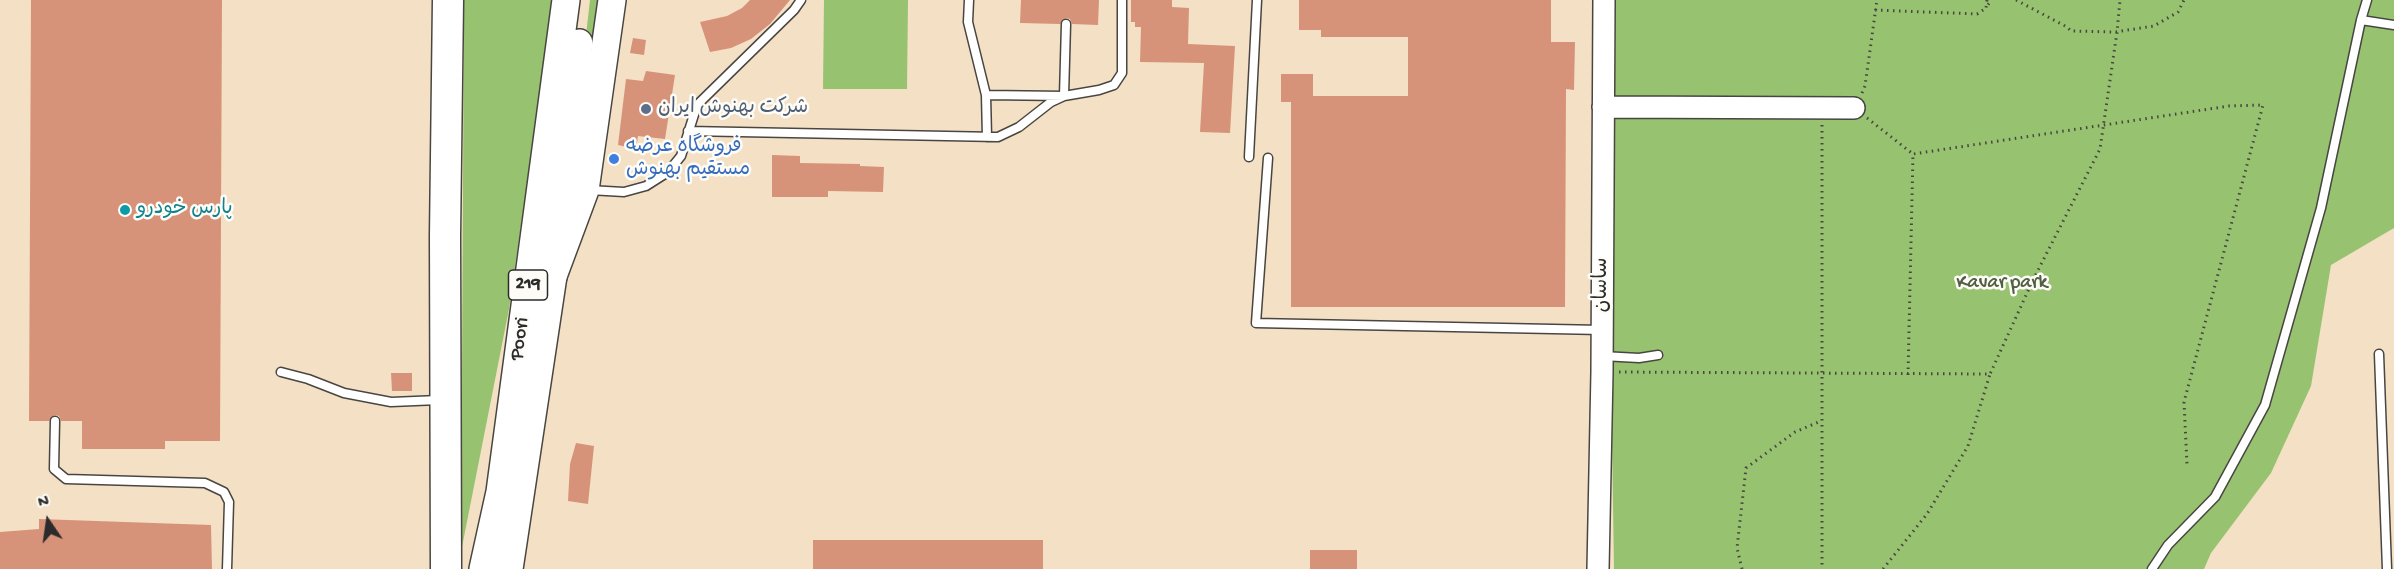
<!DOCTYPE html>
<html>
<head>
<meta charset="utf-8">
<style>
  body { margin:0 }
  #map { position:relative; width:2394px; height:569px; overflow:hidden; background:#f4e0c5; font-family:"Gochi Hand",sans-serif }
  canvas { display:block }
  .north { position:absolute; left:18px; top:491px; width:60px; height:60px; -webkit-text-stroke:4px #fdfcf7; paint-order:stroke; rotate:347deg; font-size:16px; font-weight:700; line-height:24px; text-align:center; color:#2b2b2b }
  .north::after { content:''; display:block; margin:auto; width:21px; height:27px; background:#2b2b2b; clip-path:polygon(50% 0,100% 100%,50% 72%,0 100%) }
</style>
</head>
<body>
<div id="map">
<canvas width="2394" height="569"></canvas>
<div class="north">N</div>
</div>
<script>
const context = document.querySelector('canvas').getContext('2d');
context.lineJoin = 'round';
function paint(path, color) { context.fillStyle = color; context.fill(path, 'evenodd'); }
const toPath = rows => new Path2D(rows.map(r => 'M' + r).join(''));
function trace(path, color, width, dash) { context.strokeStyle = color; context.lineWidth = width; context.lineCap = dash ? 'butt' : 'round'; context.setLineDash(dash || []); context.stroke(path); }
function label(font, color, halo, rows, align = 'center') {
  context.font = font + ' "Gochi Hand","Playpen Sans Arabic",sans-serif'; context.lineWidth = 5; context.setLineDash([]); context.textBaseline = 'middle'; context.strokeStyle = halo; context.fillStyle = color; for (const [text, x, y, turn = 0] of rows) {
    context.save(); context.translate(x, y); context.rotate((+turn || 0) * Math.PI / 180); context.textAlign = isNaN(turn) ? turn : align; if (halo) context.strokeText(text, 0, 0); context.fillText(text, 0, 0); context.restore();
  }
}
paint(toPath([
  [464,0,553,0,509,309,461,552],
  [590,0,602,0,573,150],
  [824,0,908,0,907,89,823,89],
  [1612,0,2394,0,2394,228,2331,265,2311,386,2271,473,2211,553,2204,569,1614,569,1611,375]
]), '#97c270');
paint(toPath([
  [31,0,222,0,220,441,165,441,165,449,82,449,82,421,61,421,59,416,55,415,49,421,29,421],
  [750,0,790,0,770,24,751,39,731,48,710,52,700,22,727,16,742,8],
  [1021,0,1099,0,1098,25,1072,24,1070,19,1066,18,1060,24,1020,23],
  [1131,0,1172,0,1172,7,1189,8,1188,44,1235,46,1230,133,1200,132,1204,63,1140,62,1141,27,1135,27,1135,22,1131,22],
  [1299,0,1551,0,1551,42,1575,42,1574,90,1566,89,1565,307,1291,307,1291,102,1281,102,1281,74,1313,74,1313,96,1408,96,1408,37,1321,37,1321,30,1299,30],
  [633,38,646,40,644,55,630,53],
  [646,71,675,75,665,139,638,136,636,149,618,145,626,79,643,81],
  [772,155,800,156,800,163,860,164,860,166,884,167,883,192,828,191,828,197,772,197],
  [391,373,412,373,412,391,392,391],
  [576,443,594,446,588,504,568,501,570,464],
  [39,519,211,525,212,569,0,569,0,532,39,529],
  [813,540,1043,540,1043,569,813,569],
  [1310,550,1357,550,1357,569,1310,569]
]), '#d79379');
const service = toPath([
  [969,0,968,22,986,95,987,137],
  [2367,0,2361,20,2394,25],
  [986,95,1064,96,1099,90,1114,85,1122,73,1122,0],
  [688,131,998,137,1019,127,1051,102,1064,96,1066,24],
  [1249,157,1257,0],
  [1268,158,1256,323,1602,330],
  [589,190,624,192,646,186,668,172,681,156,697,105,794,10,801,0],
  [2379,354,2387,569],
  [1602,356,1639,358,1658,355],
  [281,372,308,379,344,393,391,402,439,400],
  [55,421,54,469,66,479,205,483,224,492,229,502,227,569],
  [2152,569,2168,545,2215,497,2265,405,2321,208,2361,20]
]);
const tertiary = toPath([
  [1603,107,1854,108],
  [1598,569,1602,372,1604,0]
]);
const primary = toPath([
  [483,569,500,492,566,0],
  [509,569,553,276,579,43]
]);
const trunk = toPath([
  [553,276,585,190,612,0]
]);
const motorway = toPath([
  [446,569,445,236,448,0]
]);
trace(service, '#494642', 11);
trace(tertiary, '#494642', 24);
trace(primary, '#494642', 30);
trace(trunk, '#494642', 30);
trace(motorway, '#494642', 33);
trace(toPath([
  [1987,0,1986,8,1991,0],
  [2016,0,2067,27,2071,31,2115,32,2154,26,2178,12,2184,0],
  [1875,10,1977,14,1986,8],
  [1862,93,1865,86,1877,0],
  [1867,118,1913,154],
  [1822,125,1822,569],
  [1619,372,1990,374,2033,280,2100,149,2117,32,2120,0],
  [1908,375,1913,154,2229,106,2263,105,2184,402,2187,464],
  [1742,569,1737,548,1746,468,1795,432,1821,421],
  [1883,569,1927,514,1968,446,1990,374]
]), '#494642', 3, [1.5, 4.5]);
trace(service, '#fff', 8);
trace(tertiary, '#fff', 21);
trace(primary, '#fff', 27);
trace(trunk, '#fff', 27);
trace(motorway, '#fff', 30);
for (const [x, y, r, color] of [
  [646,109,6,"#5c6f8a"],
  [614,159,6,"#3f7fe0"],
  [125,210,6,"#0f9aa8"]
]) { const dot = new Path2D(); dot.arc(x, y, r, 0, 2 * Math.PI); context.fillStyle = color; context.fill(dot); trace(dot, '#fdfcf7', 2); }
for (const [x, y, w] of [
  [528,285,39]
]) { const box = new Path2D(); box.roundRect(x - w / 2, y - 15, w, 30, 4.5); context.fillStyle = '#fdfcf7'; context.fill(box); trace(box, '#2b2b2b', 1.5); }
label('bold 18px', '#2b2b2b', null, [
  ["219",528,285]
]);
label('20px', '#4e5e75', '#fdfcf7', [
  ["شرکت بهنوش ایران",658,109]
], 'left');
label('20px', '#366cbe', '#fdfcf7', [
  ["فروشگاه عرضه",626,148],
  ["مستقیم بهنوش",626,171]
], 'left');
label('20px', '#0d838f', '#fdfcf7', [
  ["پارس خودرو",137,210]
], 'left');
label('20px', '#516043', '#fdfcf7', [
  ["Kavar park",2002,284]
]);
label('20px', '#2b2b2b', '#fdfcf7', [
  ["ساسان",1603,285,-90],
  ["Poori",521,339,-82]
]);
</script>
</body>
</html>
